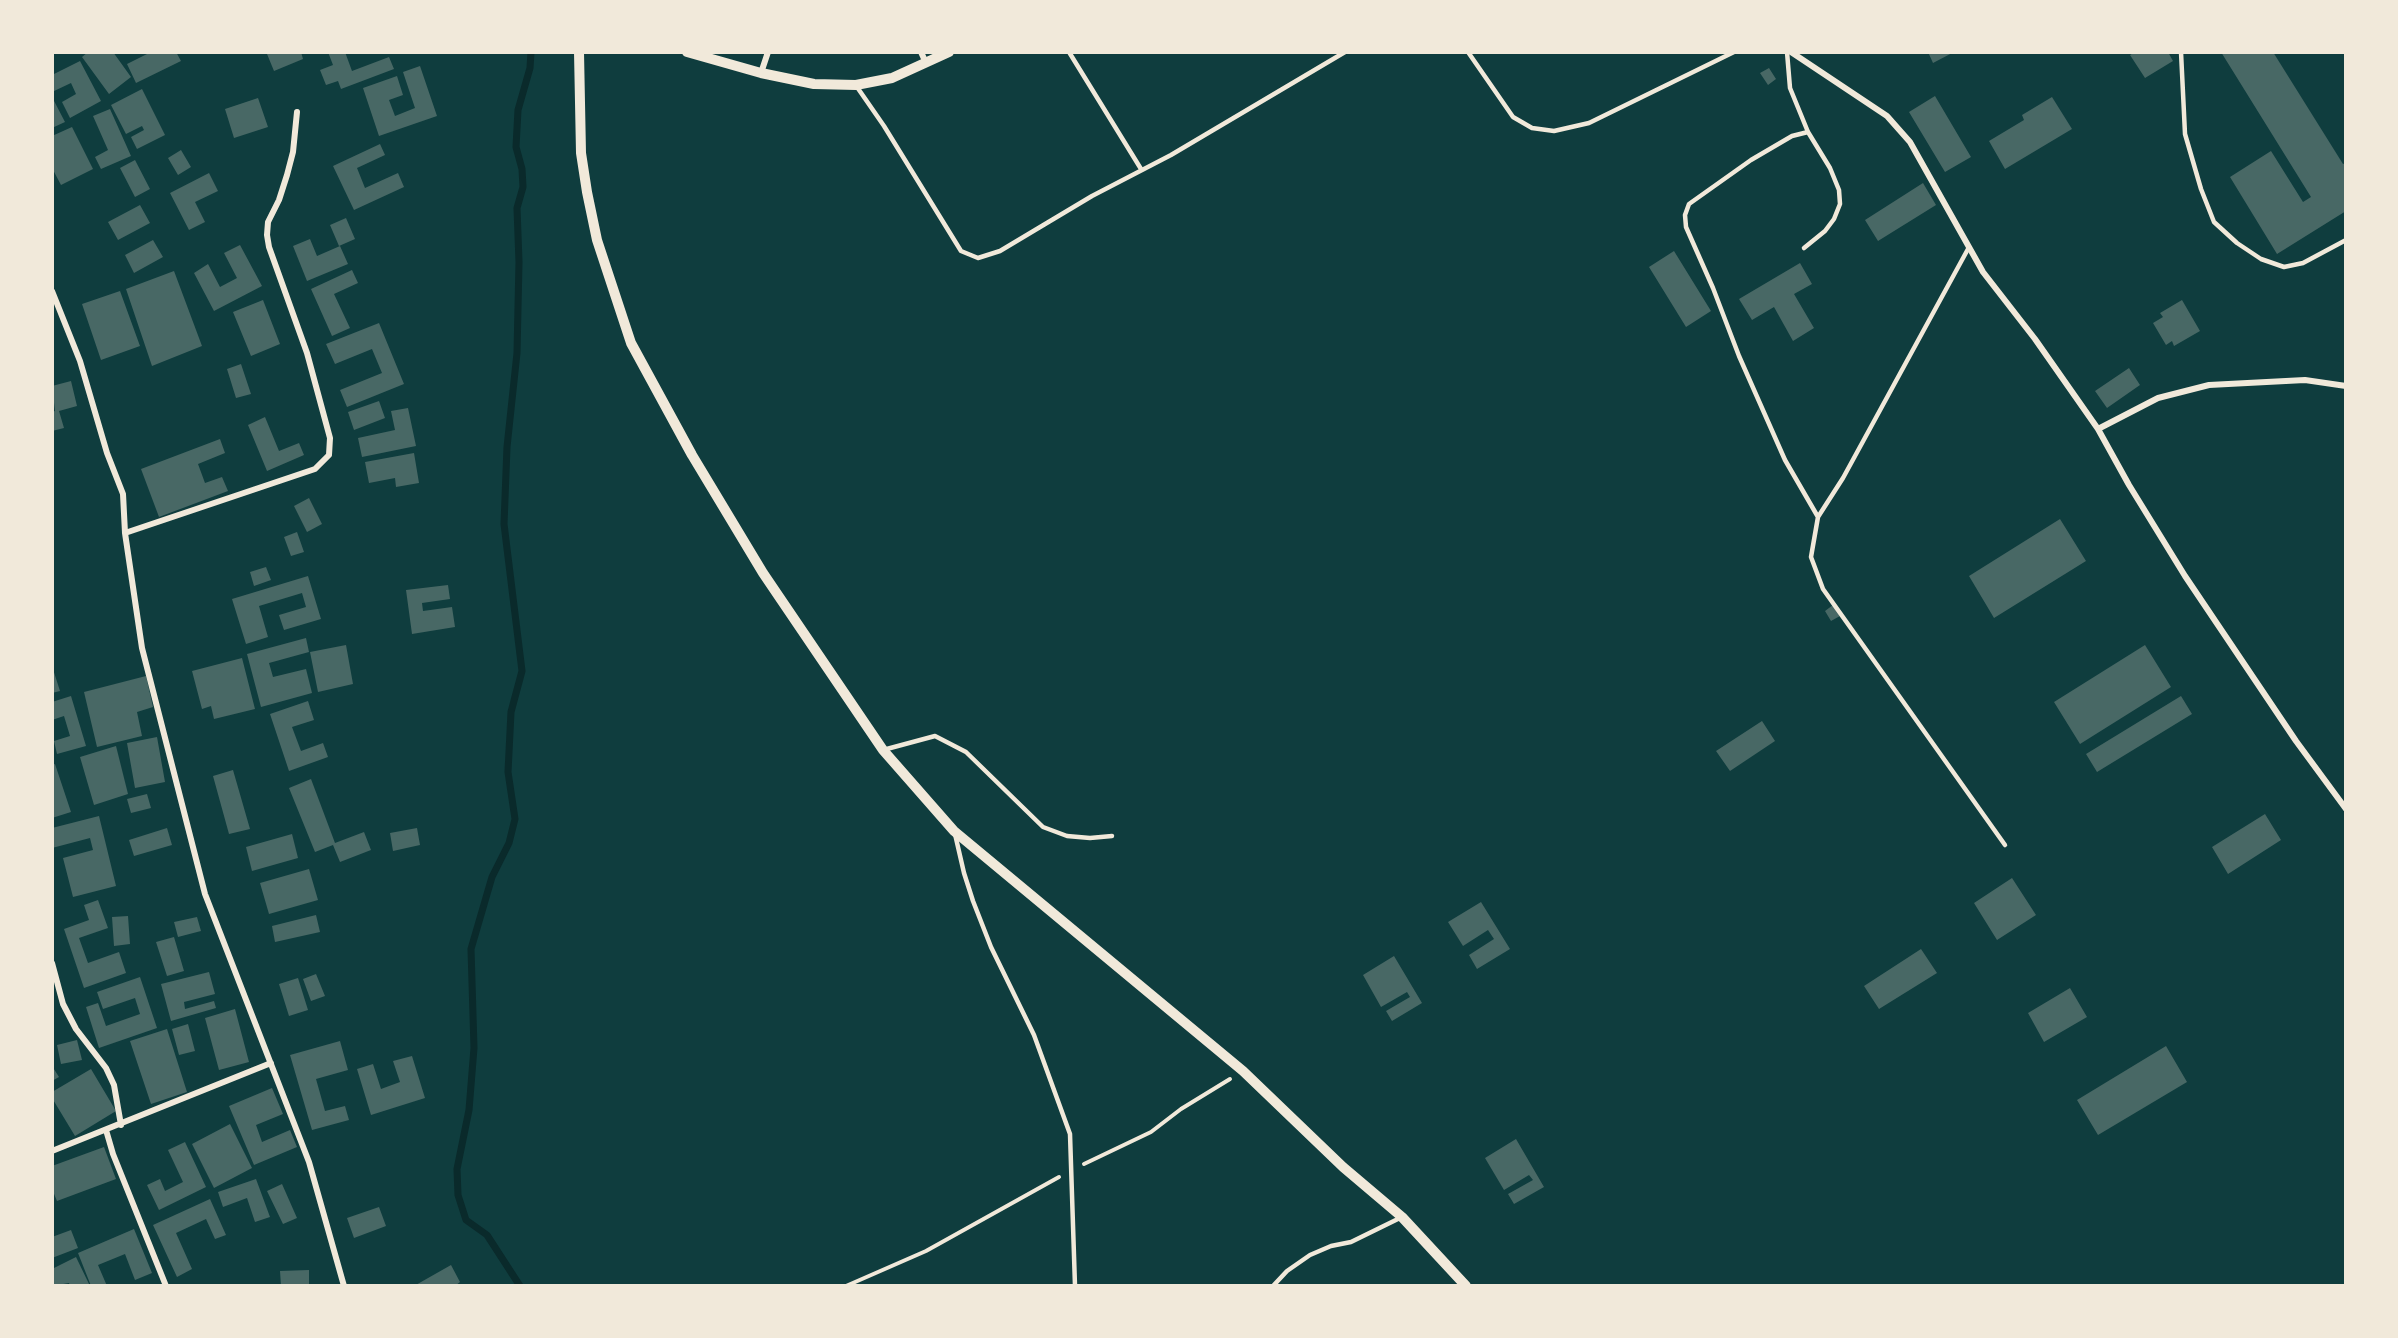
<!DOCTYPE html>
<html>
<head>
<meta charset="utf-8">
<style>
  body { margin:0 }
  #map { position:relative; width:2398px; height:1338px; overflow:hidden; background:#0f3d3e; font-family:"Alegreya Sans",sans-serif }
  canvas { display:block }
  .frame { position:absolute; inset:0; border:54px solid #f1e9da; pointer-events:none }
</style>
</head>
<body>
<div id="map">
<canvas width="2398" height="1338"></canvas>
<div class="frame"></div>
</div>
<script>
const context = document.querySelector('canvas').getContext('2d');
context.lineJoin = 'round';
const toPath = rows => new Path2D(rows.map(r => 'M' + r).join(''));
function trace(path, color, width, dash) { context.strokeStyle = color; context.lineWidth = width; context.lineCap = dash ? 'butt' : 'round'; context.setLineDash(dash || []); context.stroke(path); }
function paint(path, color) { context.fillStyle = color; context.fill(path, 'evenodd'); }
trace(toPath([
  [520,1286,487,1235,466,1220,458,1195,457,1169,469,1110,474,1048,471,949,492,877,509,843,515,819,508,772,511,712,522,671,504,524,507,447,517,353,519,262,517,208,523,187,522,169,516,147,518,110,530,68,531,52]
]), '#0a2a2b', 7);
paint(toPath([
  [88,52,113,52,131,77,109,94,82,57],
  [151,52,176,52,181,61,136,83,127,64],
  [269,52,301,52,303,59,274,71,267,54],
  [328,52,345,52,352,71,389,57,394,69,341,89,338,81,326,85,320,70,333,65],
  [1928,52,1954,52,1933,63],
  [2135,52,2168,52,2173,61,2145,78,2130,55],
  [2221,52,2273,52,2343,164,2346,163,2346,211,2277,254,2230,177,2271,151,2303,202,2311,197],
  [80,61,101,101,70,118,62,102,76,94,71,83,52,92,52,75],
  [420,66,437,116,379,136,363,88,397,76,403,95,389,100,395,116,415,108,403,72],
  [1769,68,1776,79,1768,85,1760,73],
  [142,89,165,135,137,149,131,137,144,130,142,126,126,134,111,105],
  [1935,96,1971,157,1945,172,1909,112],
  [52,97,65,122,52,128],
  [2052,97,2072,129,2005,169,1989,141,2024,120,2022,115],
  [258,98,268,127,234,138,225,109],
  [110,109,131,156,101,169,95,157,108,150,93,116],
  [72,127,93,169,61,185,52,168,52,136],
  [380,144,385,155,357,168,365,188,398,173,404,187,354,210,333,166],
  [181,150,191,167,178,175,168,158],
  [135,160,150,189,135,197,120,168],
  [209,173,218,191,195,202,205,222,189,230,170,193],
  [1923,183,1936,205,1878,241,1865,220],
  [140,205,150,223,118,240,108,222],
  [346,218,355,239,339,246,330,225],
  [310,239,317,256,340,246,348,264,307,281,293,246],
  [153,240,163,257,134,273,125,255],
  [240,245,262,286,214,311,194,273,208,264,220,287,237,278,224,253],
  [1674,251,1711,311,1686,327,1649,267],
  [1800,263,1812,284,1794,294,1814,328,1793,341,1774,307,1752,320,1739,299],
  [352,270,358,283,334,294,350,328,332,336,311,289],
  [174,271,202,346,152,366,126,289],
  [120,291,140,346,101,360,82,304],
  [263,300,280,344,251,356,233,312],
  [2182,300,2200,331,2174,346,2172,341,2166,345,2153,323,2163,317,2160,313],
  [379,323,404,384,347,407,340,390,382,373,372,349,335,364,326,344],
  [241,364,251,394,236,398,227,369],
  [2129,368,2140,385,2107,408,2095,391],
  [71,381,77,406,59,411,64,428,52,431,52,412,55,411,52,386],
  [379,401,385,418,354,430,348,412],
  [408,408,416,446,362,457,358,438,395,430,391,411],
  [265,417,279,451,299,443,304,455,267,471,248,425],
  [220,439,225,453,198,464,205,483,222,477,228,491,159,517,141,469],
  [414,453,419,483,396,487,395,478,369,483,365,462],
  [309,498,322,524,307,532,294,506],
  [2060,519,2086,561,1994,618,1969,576],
  [297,532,304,552,291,556,284,537],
  [266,567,271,580,254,586,250,572],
  [308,576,321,619,284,630,279,615,306,607,302,593,259,606,268,637,246,644,232,599],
  [448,585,450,599,422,603,423,611,452,607,455,627,412,634,406,590],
  [1833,605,1840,616,1831,621,1825,611],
  [306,638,309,652,269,663,273,677,306,669,312,693,261,707,247,654],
  [346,645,353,684,318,692,310,652],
  [2145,645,2171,687,2080,744,2054,702],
  [242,658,255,709,214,719,211,706,202,709,192,671],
  [52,666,60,691,52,693],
  [146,676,153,707,137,712,142,736,97,747,84,692],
  [71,696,86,746,57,754,54,741,70,736,64,716,52,720,52,702],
  [2181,696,2192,714,2097,772,2086,754],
  [308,701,314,720,292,727,301,751,323,743,328,757,289,771,270,714],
  [1762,721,1775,741,1730,771,1716,751],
  [157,737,165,782,135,788,127,743],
  [116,746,128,794,94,805,80,757],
  [55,764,71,812,52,818,52,765],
  [233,770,250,829,229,834,213,776],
  [311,779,335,843,364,832,371,850,340,862,333,845,315,852,289,788],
  [147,794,151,808,131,813,127,799],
  [2265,814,2281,840,2228,874,2212,847],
  [99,816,116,886,73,897,63,858,93,850,90,838,52,848,52,828],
  [167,828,172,845,134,856,129,840],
  [417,828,420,845,393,851,390,833],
  [292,834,298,858,252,871,246,847],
  [309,869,318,900,269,914,260,883],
  [2012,878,2036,915,1997,940,1974,903],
  [98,900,108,928,79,938,88,963,119,952,126,973,84,988,64,929,89,920,84,905],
  [1481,902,1510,949,1477,969,1469,955,1494,939,1488,930,1463,946,1448,922],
  [316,915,320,932,275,942,272,926],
  [128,916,130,944,114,946,112,917],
  [197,917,201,931,178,937,174,922],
  [174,937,184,971,167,976,156,942],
  [1921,949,1937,973,1879,1009,1864,986],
  [1394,956,1422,1003,1392,1021,1386,1011,1410,997,1407,992,1381,1007,1363,975],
  [209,972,215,994,184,1002,185,1009,214,1001,216,1008,171,1021,161,984],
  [316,974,325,996,311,1001,303,979],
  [140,977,157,1028,99,1048,86,1007,98,1003,106,1026,140,1014,135,998,103,1009,97,992],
  [298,978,308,1010,289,1016,279,984],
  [2070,988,2087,1017,2044,1042,2028,1013],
  [235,1009,249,1062,219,1070,205,1018],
  [188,1024,195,1051,179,1055,172,1029],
  [167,1029,187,1092,151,1104,130,1041],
  [77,1040,82,1060,61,1064,57,1045],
  [340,1041,348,1070,316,1079,325,1111,345,1106,349,1120,312,1130,290,1055],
  [2166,1046,2187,1082,2098,1135,2077,1100],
  [412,1056,425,1098,371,1115,357,1069,373,1064,381,1089,400,1082,393,1061],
  [52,1066,59,1077,52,1081],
  [91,1069,116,1111,75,1136,52,1098,52,1092],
  [272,1088,283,1114,256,1125,262,1142,290,1130,297,1147,254,1165,229,1106],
  [230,1124,252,1168,214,1188,192,1144],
  [1516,1139,1544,1187,1514,1204,1508,1194,1533,1180,1529,1175,1504,1190,1485,1158],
  [185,1142,206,1187,159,1210,147,1185,160,1179,165,1191,183,1182,168,1150],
  [104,1147,116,1179,57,1201,52,1189,52,1166],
  [256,1179,270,1217,255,1222,247,1198,223,1207,218,1192],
  [282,1184,297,1218,283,1224,267,1191],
  [210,1199,226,1235,215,1239,206,1219,176,1233,192,1269,177,1277,153,1225],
  [379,1207,386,1226,354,1238,347,1218],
  [134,1229,152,1273,135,1280,125,1254,98,1265,107,1286,91,1286,78,1253],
  [71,1230,78,1248,52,1258,52,1237],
  [76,1257,90,1286,70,1286,69,1283,52,1286,52,1269],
  [451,1265,460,1282,455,1286,414,1286],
  [309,1270,309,1286,281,1286,280,1271]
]), '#486865');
trace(toPath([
  [1084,1164,1151,1132,1181,1109,1230,1079],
  [846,1286,926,1251,1059,1177]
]), '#f1e9da', 4);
trace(toPath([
  [1069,52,1141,169],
  [1468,52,1513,117,1532,128,1554,131,1589,123,1734,52],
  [1787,52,1790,88,1808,132,1830,168,1839,190,1840,204,1834,219,1825,231,1804,248],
  [2181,52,2185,134,2201,189,2214,222,2237,243,2261,259,2284,267,2303,263,2346,240],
  [857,87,884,126,961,251,978,258,1000,251,1092,196,1171,155,1345,52],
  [1808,132,1792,136,1751,160,1689,204,1685,215,1686,227,1713,288,1739,356,1785,460,1818,517],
  [1968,249,1843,478,1818,517,1811,557,1823,589,2005,845],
  [883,750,935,736,966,752,1043,827,1067,836,1090,838,1112,836],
  [955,834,964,873,973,901,991,947,1034,1035,1070,1134,1075,1286],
  [1273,1286,1287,1271,1310,1255,1331,1246,1351,1242,1402,1217]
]), '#f1e9da', 4.5);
trace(toPath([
  [921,52,926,63],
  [1791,52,1887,116,1910,142,1983,272,2035,339,2098,429,2129,485,2185,576,2296,741,2346,809],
  [761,73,768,52],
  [52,291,80,361,107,453,123,494,125,533,142,648,205,894,309,1162,344,1286],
  [2098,429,2158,398,2209,385,2305,380,2346,386],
  [125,533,315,469,329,455,330,438,307,353,269,247,267,235,268,222,279,200,287,175,293,152,297,112],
  [52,963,63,1004,76,1029,106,1068,114,1085,121,1125],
  [106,1130,113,1154,166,1286],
  [52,1151,271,1063]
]), '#f1e9da', 6);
trace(toPath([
  [579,52,581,153,587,192,597,240,631,343,692,455,763,573,883,750,954,831,1243,1071,1343,1167,1402,1217,1466,1286],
  [687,52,761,73,814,84,856,85,892,78,949,52]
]), '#f1e9da', 10);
</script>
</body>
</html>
